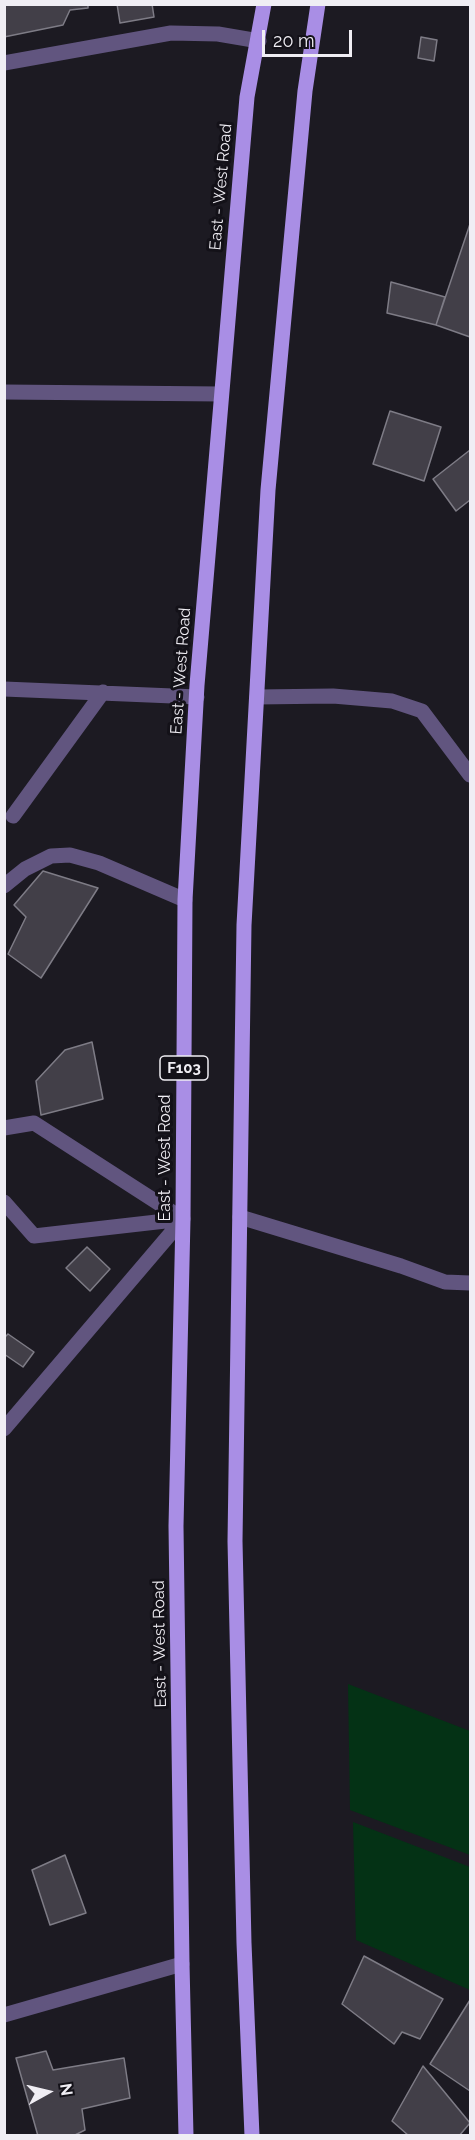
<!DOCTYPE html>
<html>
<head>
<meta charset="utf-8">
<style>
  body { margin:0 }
  #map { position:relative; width:475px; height:2140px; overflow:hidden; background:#1c1a22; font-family:Raleway,sans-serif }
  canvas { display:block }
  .frame { position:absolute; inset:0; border:6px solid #f0eef4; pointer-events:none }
  .north { position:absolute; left:18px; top:2062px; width:60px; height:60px; -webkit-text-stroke:4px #131118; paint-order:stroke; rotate:82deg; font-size:16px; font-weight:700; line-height:24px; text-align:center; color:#f0eef4 }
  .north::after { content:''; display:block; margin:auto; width:21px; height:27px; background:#f0eef4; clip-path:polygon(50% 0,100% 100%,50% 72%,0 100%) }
  .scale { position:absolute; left:262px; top:30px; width:90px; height:27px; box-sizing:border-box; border:3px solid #f0eef4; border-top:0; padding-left:8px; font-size:18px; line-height:21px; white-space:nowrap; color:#f0eef4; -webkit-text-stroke:4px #131118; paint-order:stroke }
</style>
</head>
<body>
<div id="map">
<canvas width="475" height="2140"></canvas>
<div class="frame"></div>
<div class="north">N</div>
<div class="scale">20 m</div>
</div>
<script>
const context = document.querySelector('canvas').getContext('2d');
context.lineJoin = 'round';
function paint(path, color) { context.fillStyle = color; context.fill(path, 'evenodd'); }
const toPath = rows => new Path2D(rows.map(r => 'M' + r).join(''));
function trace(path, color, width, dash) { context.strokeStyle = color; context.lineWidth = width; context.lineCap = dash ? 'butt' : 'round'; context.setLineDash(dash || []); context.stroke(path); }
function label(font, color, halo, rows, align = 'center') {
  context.font = font + ' Raleway,sans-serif'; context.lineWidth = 6; context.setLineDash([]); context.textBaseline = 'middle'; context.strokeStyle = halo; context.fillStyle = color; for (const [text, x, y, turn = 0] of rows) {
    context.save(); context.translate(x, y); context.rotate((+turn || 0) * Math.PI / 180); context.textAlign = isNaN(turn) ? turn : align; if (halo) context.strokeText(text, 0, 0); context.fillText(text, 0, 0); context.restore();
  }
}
paint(toPath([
  [348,1684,470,1731,470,1855,350,1810],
  [353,1822,470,1867,470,1990,356,1940]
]), '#043215');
const building = toPath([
  [4,4,88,4,88,8,70,10,63,25,4,37,4,4],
  [117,4,152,4,154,17,120,23,117,4],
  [421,37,437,40,434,61,418,58,421,37],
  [470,224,470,337,436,325,470,224],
  [391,282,445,297,436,325,387,313,391,282],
  [390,411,441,427,424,481,373,464,390,411],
  [470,450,470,500,456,511,433,479,470,450],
  [43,871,98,888,41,978,8,954,26,917,14,905,43,871],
  [92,1042,103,1099,41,1115,36,1081,65,1050,92,1042],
  [87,1247,110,1269,90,1291,66,1268,87,1247],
  [8,1334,34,1352,23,1367,4,1354,4,1338,8,1334],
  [65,1855,86,1913,50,1925,32,1870,65,1855],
  [364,1956,443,1999,420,2039,402,2032,394,2044,342,2004,364,1956],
  [470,2000,470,2091,430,2064,470,2000],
  [46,2051,53,2070,124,2058,130,2098,82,2109,85,2130,73,2136,38,2136,16,2058,46,2051],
  [423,2066,470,2123,459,2136,409,2136,392,2121,423,2066]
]);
paint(building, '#423f48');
trace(building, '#7e7c86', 1.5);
trace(toPath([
  [4,63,171,33,218,34,259,41],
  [4,392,221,394],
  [4,689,197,697],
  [257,697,333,696,392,701,422,711,470,775],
  [13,816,103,692],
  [4,886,25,869,51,856,70,855,99,863,185,900],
  [4,1128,34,1123,183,1219],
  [4,1202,34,1236,183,1219],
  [240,1217,401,1266,445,1282,470,1283],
  [4,1429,183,1219],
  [4,2015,182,1964]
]), '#61557f', 15);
trace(toPath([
  [186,2136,182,1964,176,1526,183,1219,185,900,197,685,247,97,264,4],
  [252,2136,244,1943,235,1541,244,925,268,490,305,91,318,4]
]), '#a98ee5', 15);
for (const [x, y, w] of [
  [184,1068,48]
]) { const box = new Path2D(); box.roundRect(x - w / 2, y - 12, w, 24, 4.5); context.fillStyle = '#131118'; context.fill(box); trace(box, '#f0eef4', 1.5); }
label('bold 15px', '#f0eef4', null, [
  ["F103",184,1068]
]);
label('16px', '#f0eef4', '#131118', [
  ["East - West Road",221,187,-85],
  ["East - West Road",181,671,-86],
  ["East - West Road",165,1158,-90],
  ["East - West Road",160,1644,-91]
]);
</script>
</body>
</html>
